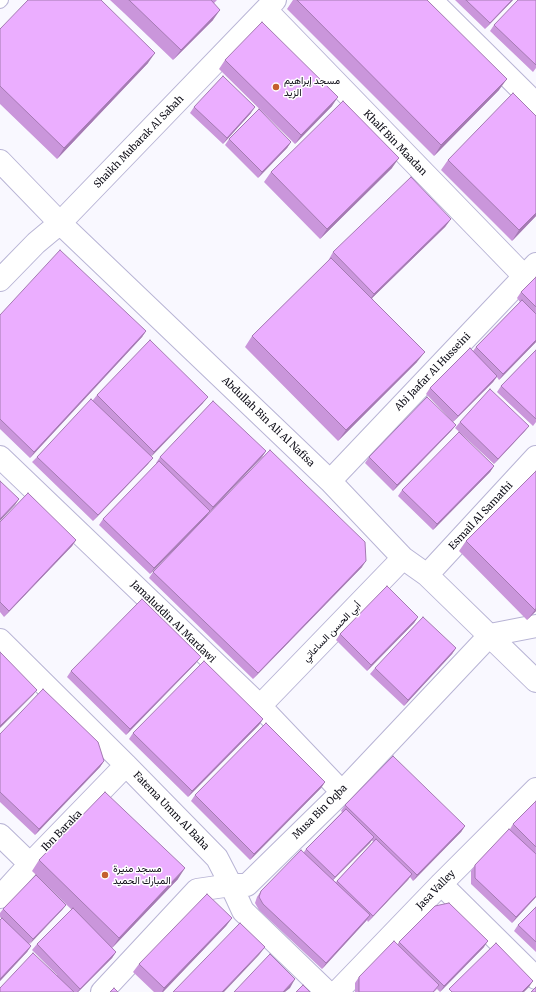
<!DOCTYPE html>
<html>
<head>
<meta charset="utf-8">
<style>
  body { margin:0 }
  canvas { display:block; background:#f9f8ff }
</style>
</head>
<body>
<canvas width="536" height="992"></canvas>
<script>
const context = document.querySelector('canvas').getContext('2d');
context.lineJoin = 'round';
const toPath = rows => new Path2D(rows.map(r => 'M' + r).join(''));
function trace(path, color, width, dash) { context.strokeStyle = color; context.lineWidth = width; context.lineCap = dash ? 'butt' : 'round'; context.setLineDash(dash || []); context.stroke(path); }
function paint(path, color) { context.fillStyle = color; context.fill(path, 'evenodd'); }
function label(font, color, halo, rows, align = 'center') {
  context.font = font + ' Merriweather,Vazirmatn,serif'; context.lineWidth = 3; context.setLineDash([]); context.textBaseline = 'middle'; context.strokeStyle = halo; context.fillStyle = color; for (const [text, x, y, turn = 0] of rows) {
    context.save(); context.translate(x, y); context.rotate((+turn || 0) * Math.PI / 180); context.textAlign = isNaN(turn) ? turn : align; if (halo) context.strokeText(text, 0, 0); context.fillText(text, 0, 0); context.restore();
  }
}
const lane = toPath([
  [0,2,2,0]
]);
const street = toPath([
  [431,0,536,104],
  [266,10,524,276],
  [0,161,60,223,330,481,403,558,427,575,536,681],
  [0,280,36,243,60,223,275,0],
  [0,457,260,706,342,792],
  [330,481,536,264],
  [427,575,536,457],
  [0,640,126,765,217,858,231,885,243,911,327,992],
  [260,706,403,558],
  [0,835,30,864],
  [441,884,536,978],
  [0,897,30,864,126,765],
  [102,992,197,890,231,885,247,885,342,792,490,635,536,626],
  [337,992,441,884,536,789]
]);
trace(lane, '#b8b4d5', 14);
trace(street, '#b8b4d5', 24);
trace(lane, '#fff', 12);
trace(street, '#fff', 22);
paint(toPath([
  [110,0,217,0,214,3,213,20,173,60,124,13],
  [293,0,427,0,499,90,434,156,287,9],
  [455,0,513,0,485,29],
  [536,0,536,68,533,72,490,31,494,25],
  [0,29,148,63,57,159,0,104],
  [225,60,332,106,295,144,219,69],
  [194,107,251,113,223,144,190,113],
  [229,139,291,142,287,148,258,178,225,145],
  [448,160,536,216,512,241,441,170],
  [392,168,320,239,264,182,271,172],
  [451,219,445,227,372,298,417,362,338,441,245,347,252,336,328,261,333,252],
  [536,277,536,342,499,380,497,377,493,382,453,422,426,394,430,388,473,351,476,347,520,302,517,298,521,292],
  [0,315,146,331,142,337,30,458,0,429],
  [536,350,536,422,533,426,497,392,501,386],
  [97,395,203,403,151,456,148,464,93,521,32,462,37,457,93,400],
  [460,422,529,426,524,432,494,464,455,428],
  [456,425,451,431,393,491,365,463,369,457],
  [266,451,262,457,209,513,206,517,362,567,253,679,149,578,153,572,198,525,150,574,99,525,103,519,157,464,156,463,160,457],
  [494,466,490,472,433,530,398,496,402,490],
  [0,522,76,540,72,546,4,617,0,612],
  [466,541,536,611,527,620,459,551],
  [418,617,414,623,367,671,336,640,340,634],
  [456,648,452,654,404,706,370,674,375,668],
  [196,663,126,735,67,677,71,671],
  [263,719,259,725,188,797,129,739,133,733],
  [0,734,104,761,100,767,35,835,0,802],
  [325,782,321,788,250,860,191,801,195,795],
  [536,801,536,897,512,923,471,884,471,871,475,865,510,829,513,824],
  [345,805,465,826,461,832,413,881,410,877,368,922,367,920,322,969,259,910,255,903,257,897,261,891,304,852,306,849,342,812,341,811],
  [372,840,373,842,336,882,333,880],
  [39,860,178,879,112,948,116,952,112,958,78,992,0,992,57,975,32,950,37,944,72,910,32,871],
  [66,905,62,910,29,944,31,946,27,952,0,981,0,920,2,919,0,917,0,913,3,909],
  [536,907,536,952,514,931,518,925],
  [232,918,226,926,163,992,154,992,133,972,139,964],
  [399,942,484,947,440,992,437,989,434,992,355,992,355,983,359,977,397,945]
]), '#ca96db');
paint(toPath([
  [512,0,513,0,485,29,490,23],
  [220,10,213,20,173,60,181,50],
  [155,53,148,63,57,159,64,148],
  [507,79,499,90,434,156,441,145],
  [338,97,332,106,295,144,301,135],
  [255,107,251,113,223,144,227,138],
  [291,142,287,148,258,178,262,172],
  [399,158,392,168,320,239,327,229],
  [536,213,536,216,512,241,519,230],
  [451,219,445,227,368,302,374,294],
  [146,331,142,337,30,458,34,452],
  [536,340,536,342,499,380,503,374],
  [425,352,417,362,338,441,346,430],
  [497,376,493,382,453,422,458,416],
  [208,397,203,403,150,458,154,452],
  [456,425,451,431,393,491,397,485],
  [529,426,524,432,494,464,498,459],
  [266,451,262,457,209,513,213,507],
  [153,458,148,464,93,521,98,515],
  [494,466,490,472,433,530,437,524],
  [19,499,15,505,0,521,0,519],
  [210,511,206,517,150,574,154,568],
  [76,540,72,546,4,617,9,611],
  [366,561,362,567,253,679,258,673],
  [536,608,536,611,527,620,535,610],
  [418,617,414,623,367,671,371,665],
  [456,648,452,654,404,706,408,700],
  [201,657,196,663,126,735,130,729],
  [37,690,33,695,0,728,0,726],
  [263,719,259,725,188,797,192,791],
  [104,761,100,767,35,835,39,829],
  [325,782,321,788,250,860,254,854],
  [465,826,461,832,413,881,417,875],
  [374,837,370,843,330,883,335,877],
  [185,868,178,879,112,948,119,938],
  [412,874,408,880,368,922,373,916],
  [536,896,536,897,512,923,516,917],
  [66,905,62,910,29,945,33,939],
  [370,915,366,921,322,969,326,963],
  [232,918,226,926,163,992,162,992,164,988],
  [488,941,484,947,440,992,444,986],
  [31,946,27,952,0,981,0,979],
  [265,947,259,955,224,992,222,992],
  [116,952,112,958,78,992,77,992,80,989],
  [295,979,290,988,285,992,283,992],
  [533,981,529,987,524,992,522,992]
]), '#a47ab2');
const building = toPath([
  [28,0,101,0,155,53,64,148,0,86,0,29,28,0],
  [129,0,211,0,220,10,181,50,129,0],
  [297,0,427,0,507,79,441,145,297,0],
  [466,0,512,0,490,23,466,0],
  [518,0,536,0,536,65,494,25,518,0],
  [262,22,338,97,301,135,225,60,262,22],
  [223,76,255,107,227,138,194,107,223,76],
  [513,93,536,116,536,213,519,230,448,160,513,93],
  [343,101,399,158,327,229,271,172,343,101],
  [259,109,291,142,262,172,229,139,259,109],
  [411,177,451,219,374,294,333,252,411,177],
  [60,250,146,331,34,452,0,419,0,315,60,250],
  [331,258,425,352,346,430,252,336,331,258],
  [536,277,536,307,521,292,536,277],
  [522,300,536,314,536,340,503,374,476,347,522,300],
  [150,340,208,397,154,452,97,395,150,340],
  [470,348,497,376,458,416,430,388,470,348],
  [536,350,536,419,501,386,536,350],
  [490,389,529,426,498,459,460,422,490,389],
  [427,397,456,425,397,485,369,457,427,397],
  [91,399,153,458,98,515,37,457,91,399],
  [213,401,266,451,213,507,160,457,213,401],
  [459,432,494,466,437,524,402,490,459,432],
  [270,450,365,542,366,561,258,673,153,572,270,450],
  [159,461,210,511,154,568,103,519,159,461],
  [536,471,536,608,535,610,466,541,536,471],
  [0,481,19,499,0,519,0,481],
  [28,493,76,540,9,611,0,602,0,522,28,493],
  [387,586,418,617,371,665,340,634,387,586],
  [142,599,201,657,130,729,71,671,142,599],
  [423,617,456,648,408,700,375,668,423,617],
  [0,652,37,690,0,726,0,652],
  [204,661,263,719,192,791,133,733,204,661],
  [43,689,98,742,104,761,39,829,0,792,0,734,43,689],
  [266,723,325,782,254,854,195,795,266,723],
  [393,756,465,826,417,875,345,805,393,756],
  [105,792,185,868,119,938,39,860,105,792],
  [536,801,536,847,513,824,536,801],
  [346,809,374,837,335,877,306,849,346,809],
  [509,829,536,854,536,896,516,917,475,878,475,865,509,829],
  [376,839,412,874,373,916,337,881,376,839],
  [301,850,370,915,326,963,263,904,259,897,261,891,301,850],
  [36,875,66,905,33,939,3,909,36,875],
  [207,894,232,918,164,988,139,964,207,894],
  [449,903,488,941,444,986,399,942,435,906,449,903],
  [536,907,536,942,518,925,536,907],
  [73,908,116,952,80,989,37,944,73,908],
  [2,918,31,946,0,979,0,920,2,918],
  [240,923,265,947,222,992,173,992,240,923],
  [394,941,439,985,433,992,359,992,359,977,394,941],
  [496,943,533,981,522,992,452,992,449,989,496,943],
  [33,953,74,992,0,992,0,988,33,953],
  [270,954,295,979,283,992,234,992,270,954],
  [303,985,310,992,296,992,303,985],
  [536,987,536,992,531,992,536,987],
  [114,988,118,992,110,992,114,988]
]);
paint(building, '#ebaeff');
trace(building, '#a47ab2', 1);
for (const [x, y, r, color] of [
  [276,87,4,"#c45f2e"],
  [105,875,4,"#c45f2e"]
]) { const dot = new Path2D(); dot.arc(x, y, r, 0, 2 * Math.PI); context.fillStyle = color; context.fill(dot); trace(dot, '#fff', 1.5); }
label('10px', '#0b0a14', '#fff', [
  ["مسجد إبراهيم",284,81],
  ["الزيد",284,93],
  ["مسجد منيرة",113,869],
  ["المبارك الحميد",113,881]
], 'left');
label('10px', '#0b0a14', '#fff', [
  ["Shaikh Mubarak Al Sabah",139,142,-46],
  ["Khalf Bin Maadan",395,143,46],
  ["Abi Jaafar Al Husseini",433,372,-46],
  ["Abdullah Bin Ali Al Nafisa",268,422,44],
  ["Esmail Al Samathi",481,516,-47],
  ["Jamaluddin Al Mardawi",173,622,44],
  ["أبي الحسن الساعاتي",332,632,-46],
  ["Fatema Umm Al Baha",171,811,46],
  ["Musa Bin Oqba",320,812,-45],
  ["Ibn Baraka",62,831,-46],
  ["Jasa Valley",436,890,-46]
]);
</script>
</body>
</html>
